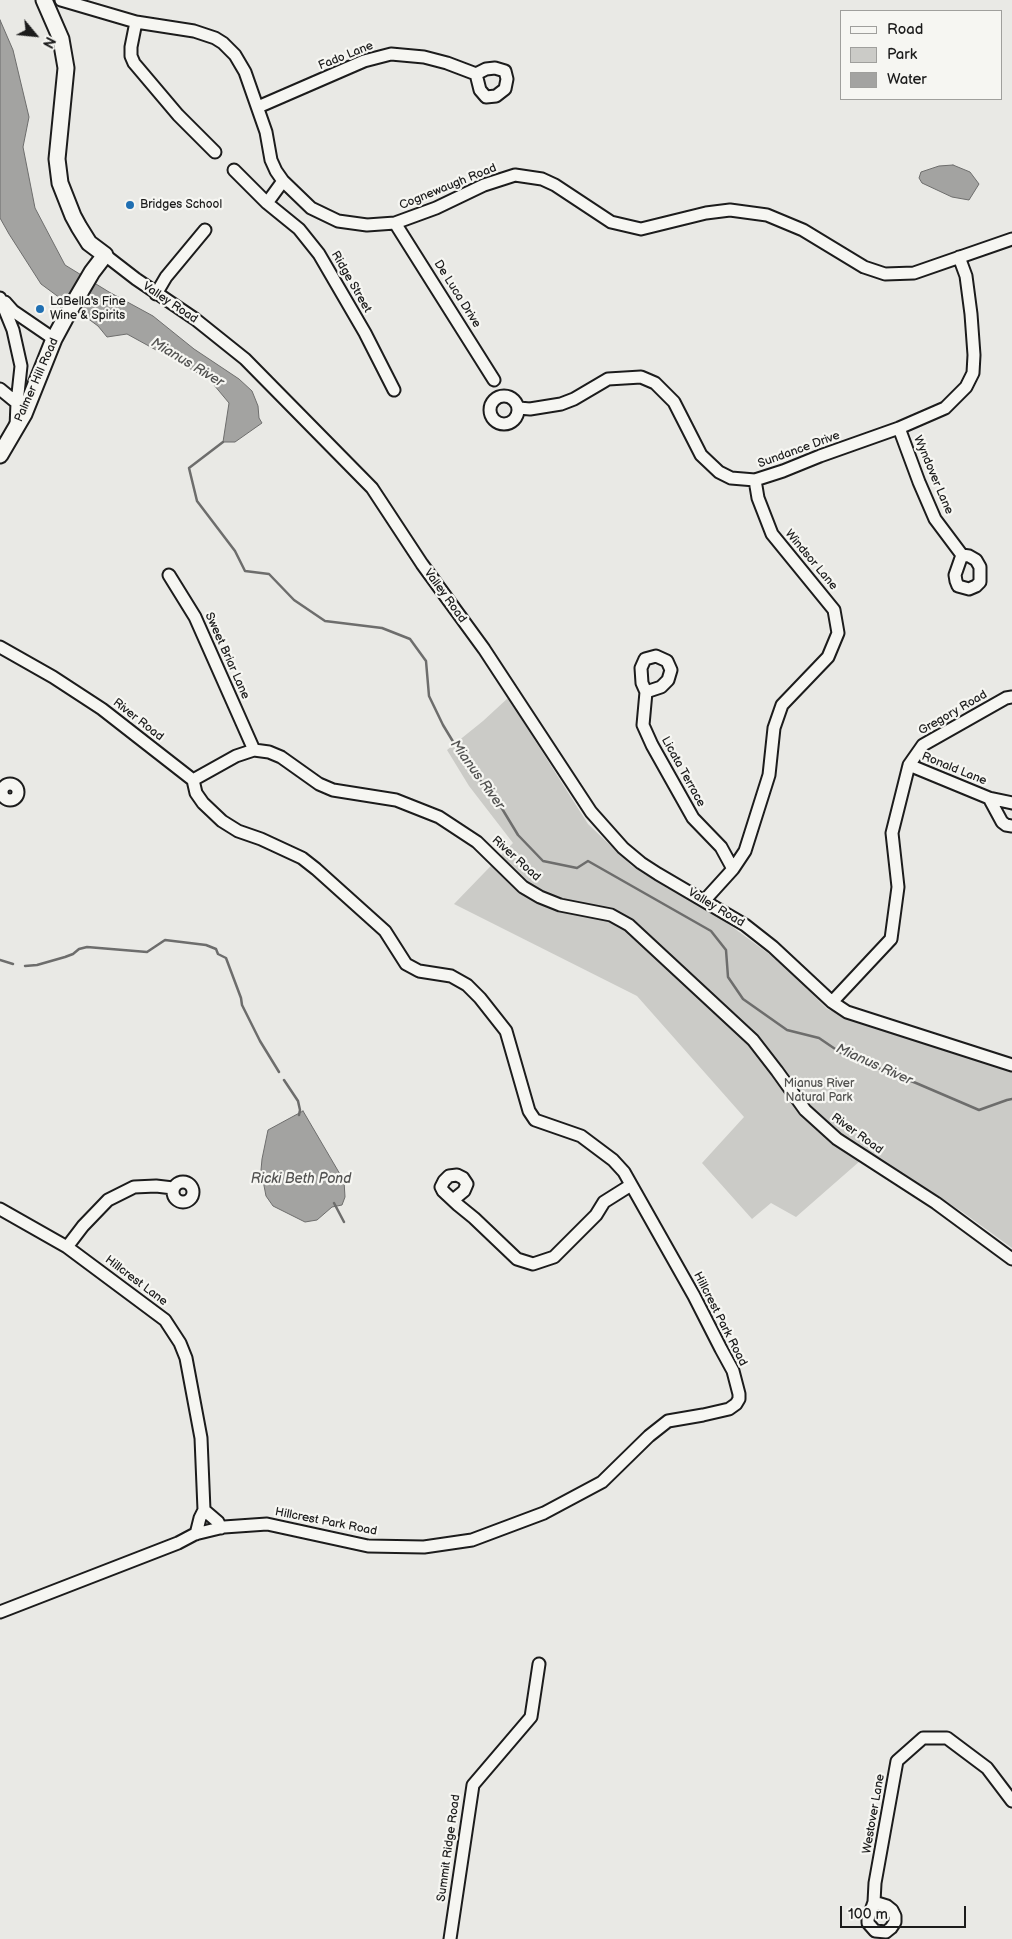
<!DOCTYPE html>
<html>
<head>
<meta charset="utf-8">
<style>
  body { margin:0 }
  #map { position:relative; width:1012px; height:1939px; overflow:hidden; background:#e9e9e5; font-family:"Balsamiq Sans",sans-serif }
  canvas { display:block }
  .legend { position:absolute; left:840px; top:10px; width:162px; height:90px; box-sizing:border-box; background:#f6f6f2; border:1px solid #9f9f9c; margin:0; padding:6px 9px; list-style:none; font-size:15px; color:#1c1c1c }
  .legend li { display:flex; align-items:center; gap:10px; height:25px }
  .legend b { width:25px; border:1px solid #9f9f9c }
  .north { position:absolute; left:10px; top:10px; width:50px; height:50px; -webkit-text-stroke:4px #f6f6f2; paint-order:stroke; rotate:118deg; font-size:14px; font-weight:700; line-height:20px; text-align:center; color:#1c1c1c }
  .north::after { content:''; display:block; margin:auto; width:18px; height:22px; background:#1c1c1c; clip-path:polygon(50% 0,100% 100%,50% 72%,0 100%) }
  .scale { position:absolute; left:840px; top:1906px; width:126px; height:22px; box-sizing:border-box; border:2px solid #1c1c1c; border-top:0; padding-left:6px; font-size:15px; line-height:18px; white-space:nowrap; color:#1c1c1c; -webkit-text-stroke:4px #f6f6f2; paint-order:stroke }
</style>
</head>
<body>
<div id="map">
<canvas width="1012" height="1939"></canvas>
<ul class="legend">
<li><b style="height:6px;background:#f6f6f2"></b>Road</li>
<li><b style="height:14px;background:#cbcbc7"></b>Park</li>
<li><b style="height:14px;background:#a3a3a1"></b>Water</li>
</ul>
<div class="north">N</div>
<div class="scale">100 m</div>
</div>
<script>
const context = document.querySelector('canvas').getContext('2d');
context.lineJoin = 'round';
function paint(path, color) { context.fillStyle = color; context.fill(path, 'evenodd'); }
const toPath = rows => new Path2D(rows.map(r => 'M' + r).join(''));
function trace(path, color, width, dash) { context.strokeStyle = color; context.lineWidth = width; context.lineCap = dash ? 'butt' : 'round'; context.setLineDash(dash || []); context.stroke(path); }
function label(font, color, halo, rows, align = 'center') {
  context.font = font + ' "Balsamiq Sans",sans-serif'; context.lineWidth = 4.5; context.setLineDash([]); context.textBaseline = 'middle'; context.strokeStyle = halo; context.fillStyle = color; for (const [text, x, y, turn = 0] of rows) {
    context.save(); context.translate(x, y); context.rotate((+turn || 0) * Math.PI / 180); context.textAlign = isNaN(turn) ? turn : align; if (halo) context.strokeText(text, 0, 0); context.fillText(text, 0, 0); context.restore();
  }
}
paint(toPath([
  [508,698,588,824,632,866,665,887,708,909,784,965,827,1009,869,1025,1012,1068,1012,1248,961,1211,868,1154,796,1217,771,1203,752,1219,702,1163,744,1117,637,996,454,904,513,843,469,786,447,750,483,721]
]), '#cbcbc7');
const water = toPath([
  [0,20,13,50,29,117,23,147,35,208,65,265,109,292,153,316,194,349,239,379,252,391,258,406,259,418,262,423,235,442,223,442,229,403,209,379,127,334,107,337,98,326,41,284,9,234,0,218,0,20],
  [953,165,970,172,979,184,969,200,952,197,922,183,919,178,921,172,939,166,953,165],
  [303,1111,344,1181,345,1197,342,1205,332,1207,317,1220,305,1222,273,1206,266,1196,261,1170,262,1159,268,1130,303,1111]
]);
paint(water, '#a3a3a1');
trace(water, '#6d6d6c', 1);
trace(toPath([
  [223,442,189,468,197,501,235,551,245,571,269,574,294,600,325,621,382,628,410,639,426,661,429,696,443,725,466,763,498,802,518,835,543,861,577,868,588,861,711,931,726,950,728,977,743,999,787,1030,819,1038,844,1055,916,1083,979,1110,1007,1100,1012,1099],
  [0,960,13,964],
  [25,966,37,965,65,957,73,954,79,949,87,947,147,952,165,940,206,945,216,949,218,954,226,958,241,998,242,1005,260,1041,279,1072],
  [284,1080,298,1101,300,1110,299,1115],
  [334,1203,344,1222]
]), '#6d6d6c', 2.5);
const minor = toPath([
  [61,0,136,22,194,31,215,38,223,43,235,55,245,72,266,132,271,160,276,171,283,181,311,208,338,221,367,225,395,223,436,208,484,185,515,175,542,179,555,185,611,222,641,229,706,213,730,210,767,215,803,230,864,267,885,274,914,273,1012,239],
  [136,22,131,47,131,56,134,63,178,115,215,152],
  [258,107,364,61,391,54,424,57,447,63,476,74,486,69,495,68,505,71,507,79,505,89,496,96,486,97,480,90,476,74],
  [234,170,267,203,299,229,319,254,365,333,394,390],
  [267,203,283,181],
  [395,223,494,380],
  [105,255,136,279,195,319,245,359,372,488,422,564,484,649,591,812,623,848,641,863,658,874,745,925,773,947,832,1002,847,1012,1012,1065],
  [156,294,166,277,205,230],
  [0,298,13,330,21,366,17,403,16,427],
  [5,302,13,311,54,339],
  [0,389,17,403],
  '490 410a14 14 0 1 1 28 0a14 14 0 1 1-28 0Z',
  [519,408,530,409,561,404,574,399,608,379,641,377,655,383,674,402,701,455,719,472,731,478,755,480,783,471,820,456,899,428,945,408,966,387,973,373,974,355,971,314,966,276,959,257],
  [899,428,919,482,935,519,962,555,969,556,976,560,980,567,980,582,976,586,969,589,958,586,956,581,955,575,962,555],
  [169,575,195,617,254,750],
  [0,647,53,677,102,709,193,780],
  [646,692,661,687,668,680,671,670,667,661,656,656,645,659,641,668,642,683,646,692,643,725,652,745,693,818,721,847,733,869,704,901],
  [909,765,989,798,1012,803],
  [193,780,236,756,254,750,269,752,281,757,319,784,333,790,396,800,439,817,477,842,523,887,540,897,560,905,611,915,629,925,753,1040,777,1071,805,1110,837,1139,936,1203,1012,1259],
  '2 792a8 8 0 1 1 16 0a8 8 0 1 1-16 0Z',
  [989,798,1002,822,1006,825,1012,826],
  [733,869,745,851,769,775,774,728,782,705,828,657,838,633,834,610,772,534,758,498,755,480],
  [832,1002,891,939,898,887,892,833,909,765,923,745,1006,698,1012,697],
  '173 1192a10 10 0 1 1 20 0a10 10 0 1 1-20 0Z',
  [453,1200,464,1191,467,1184,463,1178,457,1175,449,1176,444,1181,441,1187,443,1191,458,1205,474,1218,517,1259,533,1264,554,1257,596,1215,604,1202,631,1185],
  [0,1209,67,1247,165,1320,180,1343,186,1358,201,1438,204,1510,200,1518,196,1534],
  [67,1247,83,1226,108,1200,134,1187,156,1186,173,1188],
  [204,1510,218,1522,221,1528],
  [0,1612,178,1543,195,1534,224,1527,267,1524,368,1546,424,1547,472,1540,544,1513,602,1482,649,1436,668,1421,703,1415,729,1409,736,1404,739,1399,739,1394,733,1371,721,1349,694,1296,624,1172,613,1160,581,1136,535,1120,529,1111,506,1031,480,998,467,985,451,976,419,971,406,964,385,931,316,869,302,858,261,839,238,831,222,821,203,803,196,793,193,780],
  [874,1902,887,1906,892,1910,895,1916,895,1922,891,1928,886,1932,875,1931,868,1923,868,1919,874,1902,875,1883,897,1761,923,1738,947,1738,987,1768,1012,1801],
  [450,1939,473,1785,531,1717,539,1664]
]);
const major = toPath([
  [0,455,24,414,54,339,68,313,92,272,105,255,89,243,79,227,73,216,60,183,57,159,66,68,61,39,44,0]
]);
trace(minor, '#1c1c1c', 15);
trace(major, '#1c1c1c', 19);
trace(minor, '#f6f6f2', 11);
trace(major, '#f6f6f2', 15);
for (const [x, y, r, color] of [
  [130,205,5,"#1f6fb2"],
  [40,309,5,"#1f6fb2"]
]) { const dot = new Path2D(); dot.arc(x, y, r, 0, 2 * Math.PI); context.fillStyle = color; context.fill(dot); trace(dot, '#f6f6f2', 2); }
label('12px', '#1c1c1c', '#f6f6f2', [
  ["Fado Lane",346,56,-22],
  ["Cognewaugh Road",448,187,-22],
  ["Ridge Street",351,282,60],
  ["De Luca Drive",457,294,58],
  ["Valley Road",170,303,34],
  ["Palmer Hill Road",37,380,-66],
  ["Sundance Drive",799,450,-20],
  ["Wyndover Lane",933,475,67],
  ["Windsor Lane",811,560,50],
  ["Valley Road",445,596,54],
  ["Sweet Briar Lane",227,656,66],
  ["Gregory Road",953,713,-30],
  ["River Road",138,720,38],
  ["Ronald Lane",954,769,22],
  ["Licata Terrace",683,772,61],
  ["River Road",516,859,42],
  ["Valley Road",716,908,31],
  ["River Road",857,1134,36],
  ["Hillcrest Lane",136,1281,37],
  ["Hillcrest Park Road",720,1319,63],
  ["Hillcrest Park Road",326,1522,11],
  ["Westover Lane",874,1814,-80],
  ["Summit Ridge Road",449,1848,-82]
]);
label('12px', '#1c1c1c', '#f6f6f2', [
  ["Bridges School",140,205],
  ["LaBella's Fine",50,302],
  ["Wine & Spirits",50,316]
], 'left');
label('12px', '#51514f', '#f6f6f2', [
  ["Mianus River",819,1084],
  ["Natural Park",819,1098]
]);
label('italic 14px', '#525251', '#f6f6f2', [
  ["Mianus River",187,363,31],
  ["Mianus River",477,775,54],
  ["Mianus River",874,1065,24],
  ["Ricki Beth Pond",301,1179]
]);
</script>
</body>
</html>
